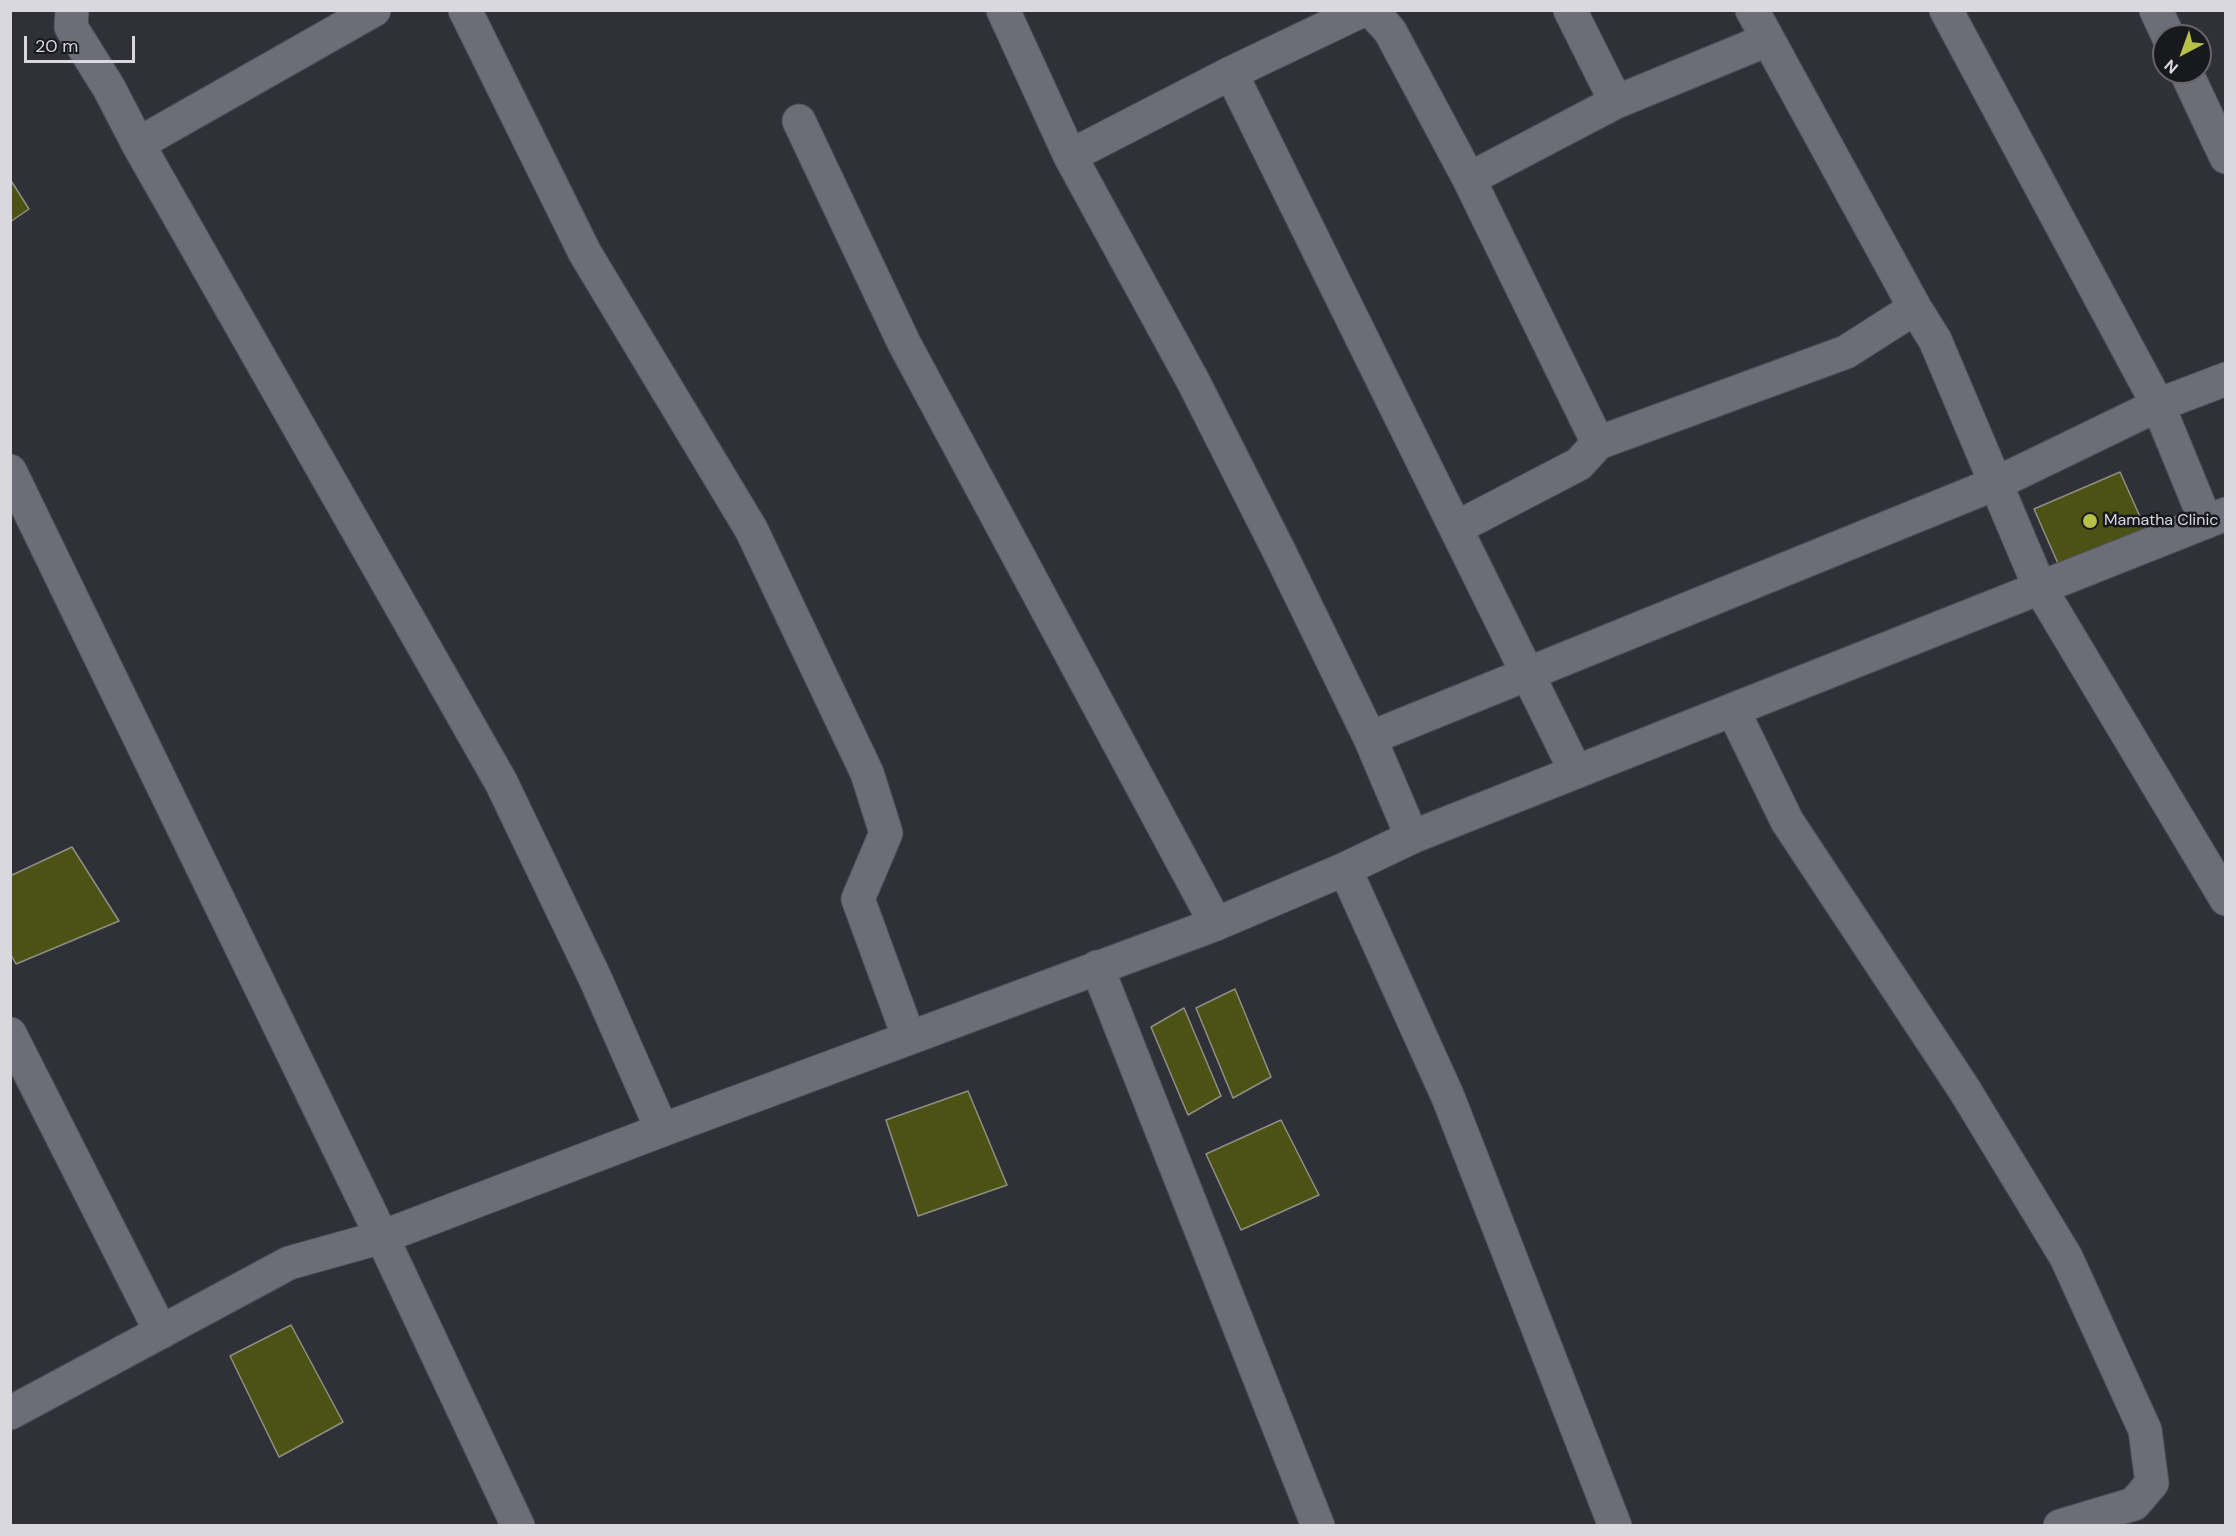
<!DOCTYPE html>
<html>
<head>
<meta charset="utf-8">
<style>
  body { margin:0 }
  #map { position:relative; width:2236px; height:1536px; overflow:hidden; background:#303039; font-family:"DM Sans",sans-serif }
  canvas { display:block }
  .frame { position:absolute; inset:0; border:12px solid #d8d8de; pointer-events:none }
  .north { position:absolute; left:2152px; top:24px; width:60px; height:60px; box-sizing:border-box; background:#18191d; border:2px solid #65656a; border-radius:50%; rotate:221deg; font-size:16px; font-weight:700; line-height:24px; text-align:center; color:#d8d8de }
  .north::after { content:''; display:block; margin:auto; width:21px; height:27px; background:#b7c148; clip-path:polygon(50% 0,100% 100%,50% 72%,0 100%) }
  .scale { position:absolute; left:24px; top:36px; width:111px; height:27px; box-sizing:border-box; border:3px solid #d8d8de; border-top:0; padding-left:8px; font-size:18px; line-height:21px; white-space:nowrap; color:#d8d8de; -webkit-text-stroke:4px #18191d; paint-order:stroke }
</style>
</head>
<body>
<div id="map">
<canvas width="2236" height="1536"></canvas>
<div class="frame"></div>
<div class="north">N</div>
<div class="scale">20 m</div>
</div>
<script>
const context = document.querySelector('canvas').getContext('2d');
context.lineJoin = 'round';
function paint(path, color) { context.fillStyle = color; context.fill(path, 'evenodd'); }
const toPath = rows => new Path2D(rows.map(r => 'M' + r).join(''));
function trace(path, color, width, dash) { context.strokeStyle = color; context.lineWidth = width; context.lineCap = dash ? 'butt' : 'round'; context.setLineDash(dash || []); context.stroke(path); }
function label(font, color, halo, rows, align = 'center') {
  context.font = font + ' "DM Sans",sans-serif'; context.lineWidth = 5; context.setLineDash([]); context.textBaseline = 'middle'; context.strokeStyle = halo; context.fillStyle = color; for (const [text, x, y, turn = 0] of rows) {
    context.save(); context.translate(x, y); context.rotate((+turn || 0) * Math.PI / 180); context.textAlign = isNaN(turn) ? turn : align; if (halo) context.strokeText(text, 0, 0); context.fillText(text, 0, 0); context.restore();
  }
}
const building = toPath([
  [10,179,29,209,10,222,10,179],
  [2120,472,2146,530,2060,568,2034,509,2120,472],
  [72,847,119,921,16,964,10,953,10,876,72,847],
  [1235,989,1271,1077,1233,1098,1196,1008,1235,989],
  [1184,1008,1221,1096,1188,1115,1151,1027,1184,1008],
  [968,1091,1007,1185,918,1216,886,1120,968,1091],
  [1281,1120,1319,1195,1241,1230,1206,1154,1281,1120],
  [291,1325,343,1422,279,1457,230,1356,291,1325]
]);
paint(building, '#4c5114');
trace(building, '#8e9084', 1.5);
const street = toPath([
  [72,10,71,27,109,88,138,144,501,782,595,978,662,1130],
  [465,10,585,253,751,529,867,773,886,833,858,899,909,1038],
  [1003,10,1070,156,1193,381,1281,555,1370,738,1412,837],
  [1371,10,1390,31,1469,179,1598,443],
  [1570,10,1616,102],
  [1752,10,1915,308,1935,340,2040,588,2226,899],
  [1946,10,2158,405,2206,522],
  [2156,10,2168,36],
  [2186,72,2226,157],
  [1231,73,1576,772],
  [799,121,904,343,1216,924],
  [138,144,374,10],
  [1070,156,1231,73,1363,10],
  [1469,179,1616,102,1767,40],
  [10,471,382,1237,518,1526],
  [1456,528,1579,464,1598,443,1846,352,1915,308],
  [1733,710,1787,821,1964,1089,2066,1257,2145,1430,2152,1483,2134,1504,2060,1526],
  [1370,738,1997,483,2158,405,2226,379],
  [1345,869,1448,1097,1615,1526],
  [1097,967,1318,1526],
  [10,1034,161,1332]
]);
const secondary = toPath([
  [10,1413,289,1263,382,1237,662,1130,1216,924,1345,869,1412,837,2226,514]
]);
trace(street, '#4e4e56', 35);
trace(secondary, '#4e4e56', 35);
trace(street, '#6d6d78', 33);
trace(secondary, '#6d6d78', 33);
for (const [x, y, r, color] of [
  [2090,521,8,"#b7c148"]
]) { const dot = new Path2D(); dot.arc(x, y, r, 0, 2 * Math.PI); context.fillStyle = color; context.fill(dot); trace(dot, '#18191d', 2); }
label('16px', '#d8d8de', '#18191d', [
  ["Mamatha Clinic",2104,521]
], 'left');
</script>
</body>
</html>
